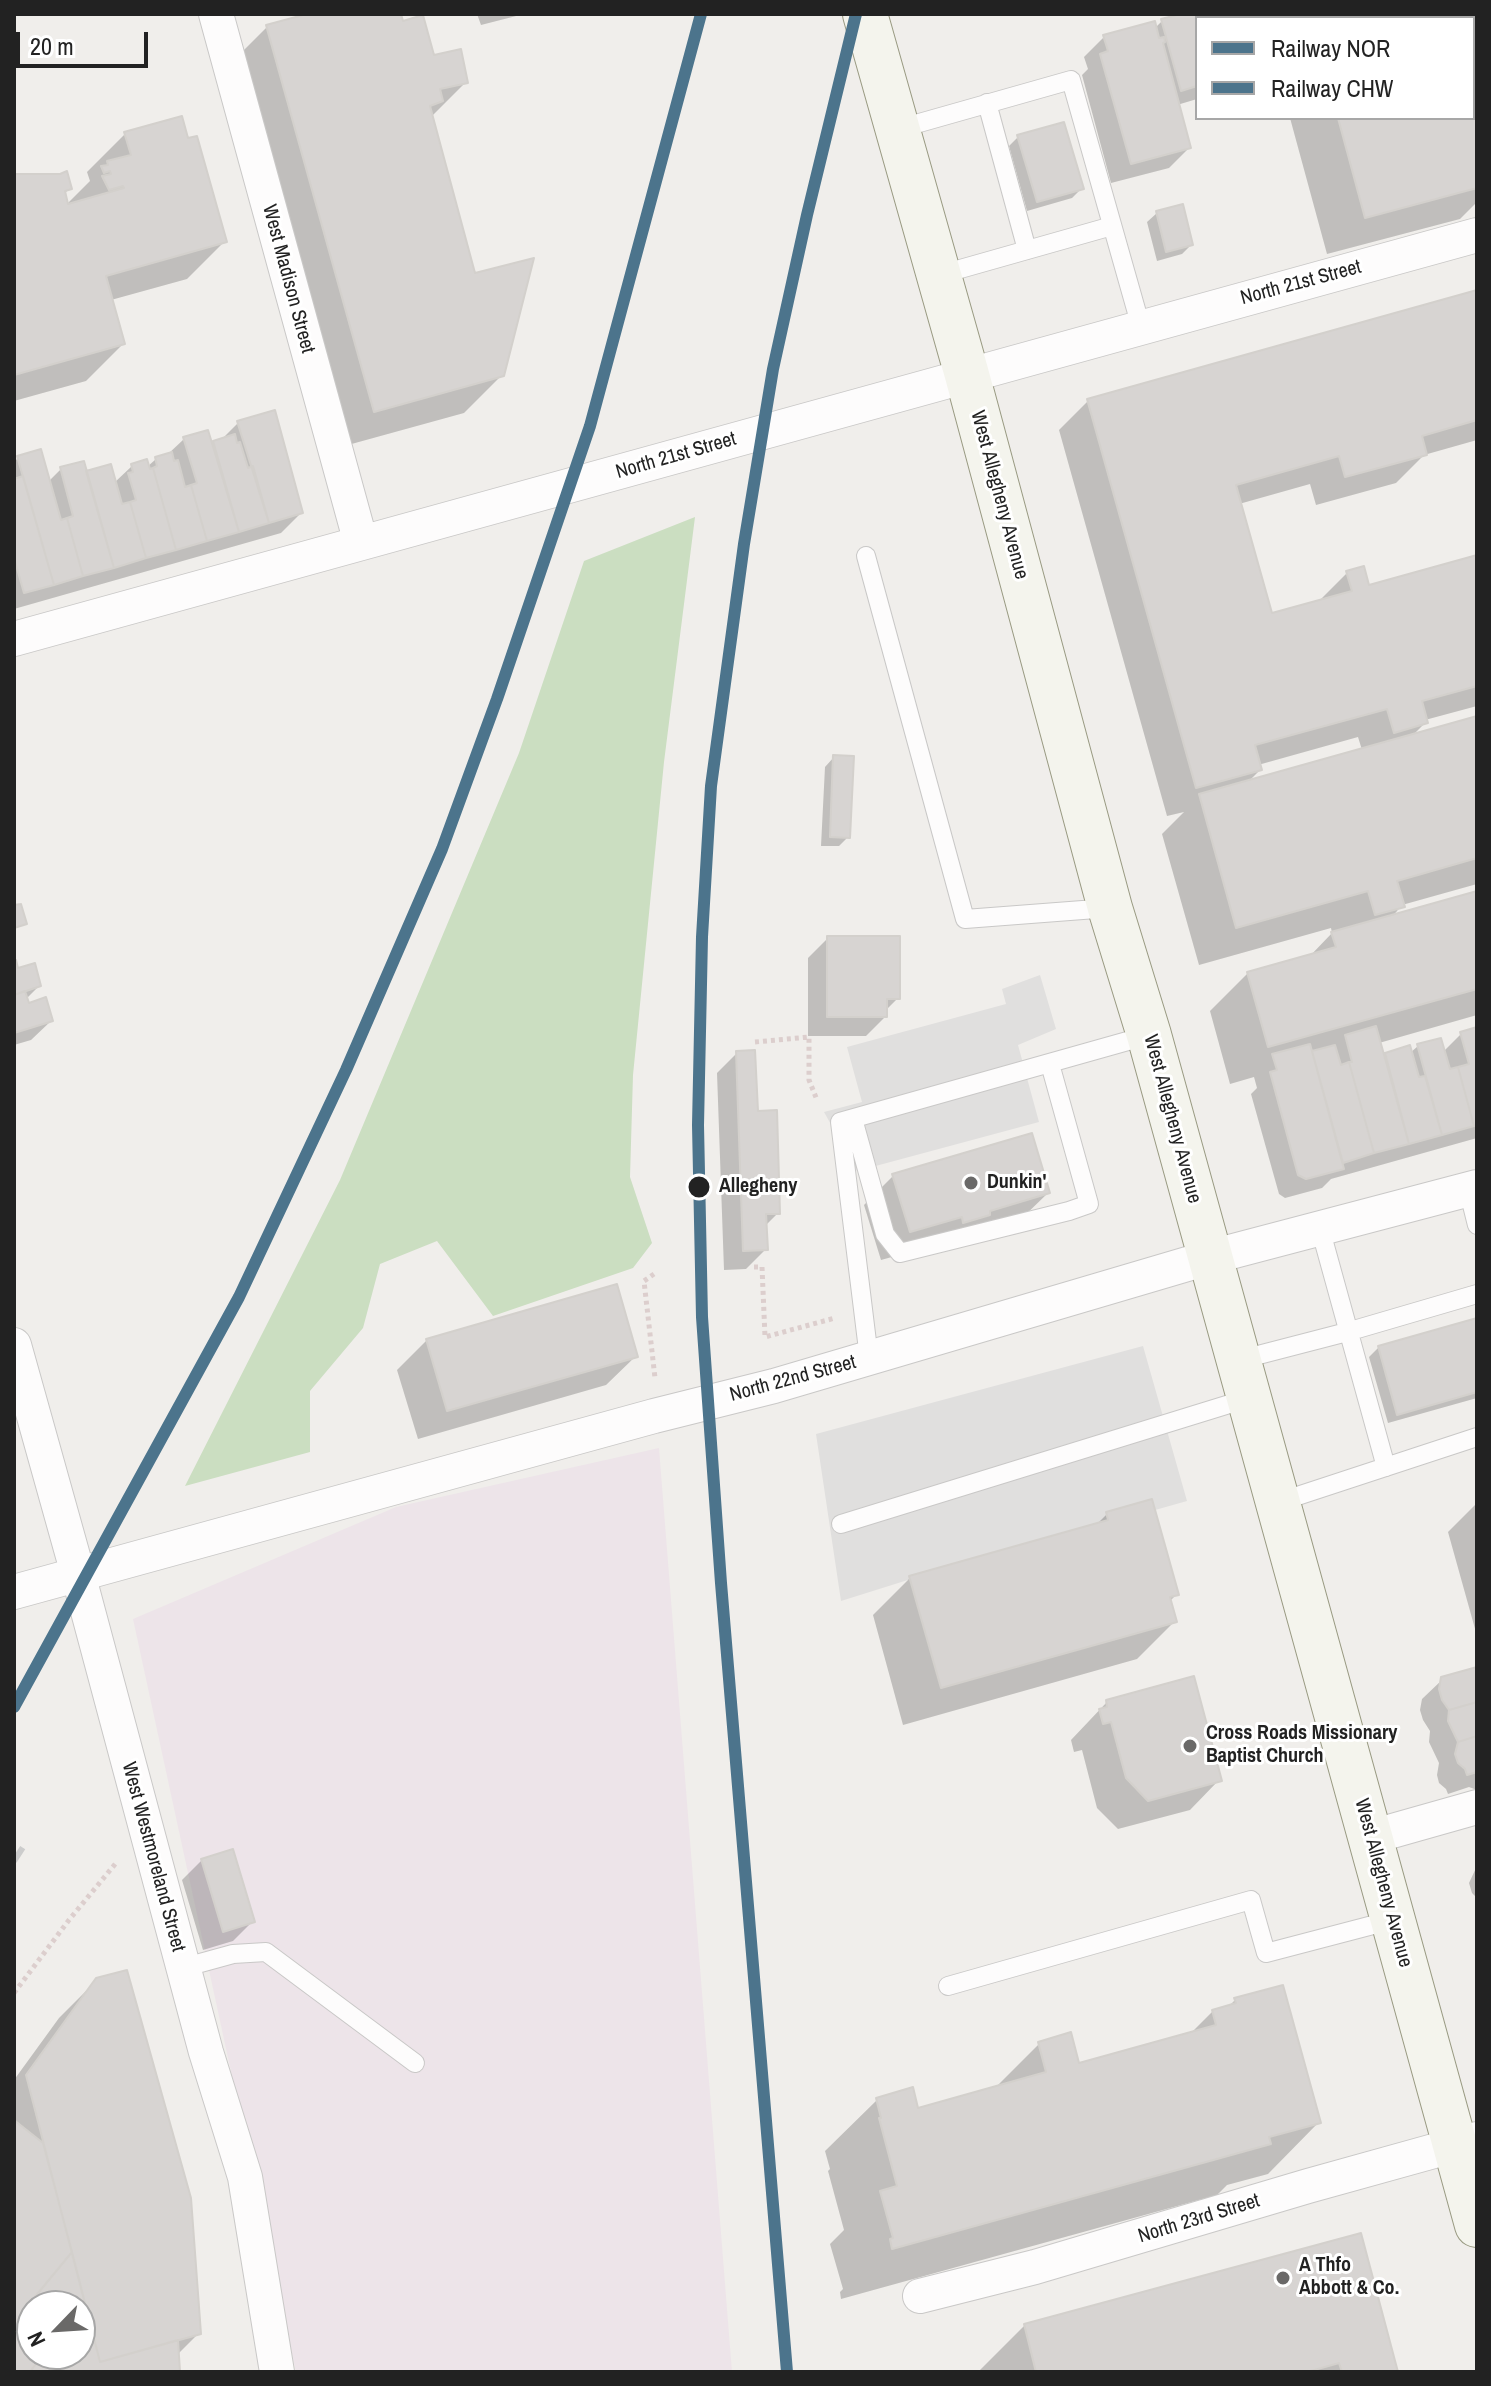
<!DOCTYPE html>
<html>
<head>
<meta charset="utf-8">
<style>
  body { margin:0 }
  #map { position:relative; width:1491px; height:2386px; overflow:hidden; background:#f0eeeb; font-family:"Archivo Narrow",sans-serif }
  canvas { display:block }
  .frame { position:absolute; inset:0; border:16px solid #222; pointer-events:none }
  .legend { position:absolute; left:1195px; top:16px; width:280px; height:104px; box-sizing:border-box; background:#fff; border:2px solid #a7a7a7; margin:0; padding:10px 14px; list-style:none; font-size:24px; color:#222 }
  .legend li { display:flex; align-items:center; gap:16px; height:40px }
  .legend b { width:40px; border:2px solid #a7a7a7 }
  .north { position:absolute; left:16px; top:2290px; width:80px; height:80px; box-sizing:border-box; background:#fff; border:2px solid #a7a7a7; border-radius:50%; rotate:245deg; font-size:22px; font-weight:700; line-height:32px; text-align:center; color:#222 }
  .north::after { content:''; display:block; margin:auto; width:28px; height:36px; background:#6a6968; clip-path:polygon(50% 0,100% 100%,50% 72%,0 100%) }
  .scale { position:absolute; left:16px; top:32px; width:132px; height:36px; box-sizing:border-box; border:4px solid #222; border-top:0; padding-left:10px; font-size:24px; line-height:28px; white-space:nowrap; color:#222; -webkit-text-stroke:6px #fff; paint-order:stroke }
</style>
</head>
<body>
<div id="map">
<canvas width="1491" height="2386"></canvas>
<div class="frame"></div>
<ul class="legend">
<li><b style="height:10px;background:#4c748c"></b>Railway NOR</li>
<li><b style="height:10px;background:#4c748c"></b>Railway CHW</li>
</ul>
<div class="north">N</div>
<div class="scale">20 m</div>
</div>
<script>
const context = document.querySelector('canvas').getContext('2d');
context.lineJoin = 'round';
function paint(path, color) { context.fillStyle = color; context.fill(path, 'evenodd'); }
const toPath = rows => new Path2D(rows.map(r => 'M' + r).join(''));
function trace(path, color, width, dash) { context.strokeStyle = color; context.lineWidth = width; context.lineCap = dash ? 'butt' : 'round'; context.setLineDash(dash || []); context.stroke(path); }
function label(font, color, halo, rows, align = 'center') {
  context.font = font + ' "Archivo Narrow",sans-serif'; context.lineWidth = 6; context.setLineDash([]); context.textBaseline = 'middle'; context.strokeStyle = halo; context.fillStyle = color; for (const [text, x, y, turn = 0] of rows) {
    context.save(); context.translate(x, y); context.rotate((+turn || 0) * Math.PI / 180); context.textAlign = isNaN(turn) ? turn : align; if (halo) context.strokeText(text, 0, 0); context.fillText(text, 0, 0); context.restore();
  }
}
paint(toPath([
  [659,1448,732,2372,296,2372,133,1619,396,1507]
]), '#ede4e9');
paint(toPath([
  [695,517,664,762,633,1075,630,1177,652,1243,633,1268,493,1316,437,1241,380,1264,363,1328,310,1391,310,1452,185,1486,340,1180,519,753,584,561]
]), '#cbdec1');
paint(toPath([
  [1040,975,1056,1029,1018,1045,1039,1122,857,1171,824,1112,862,1102,847,1047,1006,1004,1002,989],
  [1143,1346,1187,1501,911,1579,841,1601,816,1434]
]), '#e0dfde');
paint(toPath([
  [315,14,399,14,402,23,432,57,466,82,431,117,502,375,464,413,337,448,229,65,267,27],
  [477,14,524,14,481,25],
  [1189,14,1203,14,1204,18,1197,18,1197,99,1177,105,1189,148,1169,168,1111,183,1082,75,1088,69,1084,57,1104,37,1155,28,1162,21],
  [1262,14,1453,14,1454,18,1263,18],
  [1473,90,1477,105,1477,202,1460,219,1327,254,1290,118,1473,118],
  [125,134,225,241,187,279,111,300,123,344,86,381,14,401,14,176,70,188,63,195,66,205,90,181,87,172],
  [1018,137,1081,189,1072,198,1027,211,1009,146],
  [1157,213,1191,245,1182,254,1157,261,1147,222],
  [1477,292,1477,440,1424,455,1396,483,1316,505,1310,484,1239,504,1271,615,1318,602,1347,573,1368,588,1477,557,1477,706,1425,720,1426,722,1412,736,1477,718,1477,884,1402,905,1392,917,1477,893,1477,1015,1379,1043,1382,1055,1409,1048,1410,1053,1418,1046,1443,1052,1461,1034,1477,1029,1477,1138,1331,1179,1322,1188,1285,1198,1279,1194,1251,1094,1257,1088,1254,1077,1230,1084,1210,1011,1248,973,1309,957,1332,933,1331,928,1199,965,1162,834,1184,812,1167,816,1059,430,1088,401],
  [1358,737,1362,750,1247,783,1260,770,1258,765],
  [238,423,301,513,281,533,14,609,14,462,18,458,48,482,61,469,85,473,114,483,132,466,147,467,156,459,167,455,184,439,210,444,220,441],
  [834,757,848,837,839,846,821,846,825,767],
  [828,938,898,998,885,1011,885,1017,866,1036,808,1036,808,958],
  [14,959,17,970,39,986,26,999,28,1005,51,1021,31,1040,14,1045],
  [737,1053,778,1213,765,1226,766,1249,746,1269,724,1270,717,1073],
  [894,1175,1048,1193,1018,1222,881,1260,864,1205],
  [1477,1320,1477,1398,1388,1423,1369,1357,1379,1347],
  [427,1340,636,1356,606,1385,418,1439,397,1370],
  [1477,1503,1477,1636,1448,1532],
  [1107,1514,1177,1594,1169,1602,1174,1622,1137,1659,903,1725,873,1615,910,1578,1095,1526],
  [1477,1669,1477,1790,1469,1787,1448,1794,1446,1789,1439,1783,1437,1775,1439,1763,1429,1742,1430,1731,1423,1720,1420,1710,1422,1699,1443,1679],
  [1107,1702,1219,1780,1190,1810,1118,1829,1097,1808,1082,1750,1074,1752,1071,1740],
  [202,1860,252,1922,233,1941,203,1950,182,1880],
  [1477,1866,1477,1898,1472,1893,1469,1883],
  [97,1980,199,2333,177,2355,178,2372,14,2372,14,2080,59,2018],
  [32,2306,80,2306,80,2354,32,2354],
  [1235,2000,1319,2122,1268,2174,1227,2185,1217,2195,841,2299,840,2292,843,2289,830,2244,844,2230,828,2171,830,2169,825,2151,877,2100,917,2110,994,2089,1039,2044,1078,2065,1190,2034,1213,2011,1228,2007],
  [1359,2236,1396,2372,978,2372,1025,2325]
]), '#0003');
const building = toPath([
  [307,14,401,14,403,21,423,15,434,55,461,49,468,83,440,89,443,101,430,106,475,273,534,258,504,376,374,412,266,25,307,14],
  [1181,14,1205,14,1206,18,1197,18,1197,86,1181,91,1161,19,1181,14],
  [1310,14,1455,14,1456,18,1311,18,1310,14],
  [1155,21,1159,38,1164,37,1165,42,1163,43,1191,148,1131,164,1100,54,1108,51,1103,35,1155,21],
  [1473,82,1477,97,1477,188,1365,218,1338,118,1473,118,1473,82],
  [182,116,188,138,197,136,227,242,106,276,125,344,14,375,14,174,60,174,67,171,72,189,65,191,68,204,124,188,123,186,109,190,102,176,111,174,110,171,104,173,101,166,108,165,107,161,131,155,124,132,182,116],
  [1064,122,1084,189,1037,202,1017,135,1064,122],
  [1183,204,1193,245,1166,252,1156,211,1183,204],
  [1477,290,1477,420,1422,436,1427,455,1345,477,1339,456,1236,485,1272,613,1352,591,1346,571,1364,566,1369,585,1477,555,1477,686,1422,701,1428,723,1394,733,1387,709,1255,745,1262,770,1196,788,1087,399,1477,290],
  [275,410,303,513,269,523,237,421,275,410],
  [208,430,239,532,207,541,191,485,197,483,183,437,208,430],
  [235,434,237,443,240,442,248,468,253,466,269,523,239,532,213,441,235,434],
  [41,449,61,520,67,518,83,576,54,585,17,456,41,449],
  [172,452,174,461,178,460,185,487,191,485,207,541,176,550,153,468,157,466,155,457,172,452],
  [147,459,150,469,153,468,176,550,146,558,130,502,136,500,128,473,133,472,131,464,147,459],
  [84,461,114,568,83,576,67,518,73,516,60,467,84,461],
  [111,464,122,504,130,502,146,558,114,568,86,471,111,464],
  [23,476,54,585,24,593,14,558,14,479,23,476],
  [1477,716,1477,858,1397,881,1405,907,1375,915,1368,891,1236,928,1199,794,1477,716],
  [833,755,854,756,850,838,830,837,833,755],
  [1477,891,1477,989,1268,1047,1247,972,1336,947,1331,932,1477,891],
  [21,904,27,924,14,928,14,905,21,904],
  [827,936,900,936,900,999,887,999,887,1017,827,1017,827,936],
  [16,960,18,968,35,963,41,986,14,995,14,961,16,960],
  [25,991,29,1003,46,997,53,1021,14,1033,14,995,25,991],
  [1376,1026,1409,1144,1374,1153,1349,1062,1352,1062,1345,1035,1376,1026],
  [1477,1027,1477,1125,1474,1126,1458,1067,1469,1064,1460,1032,1477,1027],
  [1441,1038,1450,1069,1458,1067,1474,1126,1442,1135,1417,1044,1441,1038],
  [1310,1044,1344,1169,1306,1179,1298,1175,1270,1072,1277,1070,1272,1054,1310,1044],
  [1335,1045,1341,1065,1349,1062,1374,1153,1343,1163,1312,1051,1335,1045],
  [1410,1045,1419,1077,1425,1076,1442,1135,1409,1144,1385,1053,1410,1045],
  [755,1050,758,1111,777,1110,780,1214,766,1214,768,1250,743,1251,736,1051,755,1050],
  [1032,1133,1050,1193,990,1211,990,1215,963,1223,962,1217,910,1232,892,1174,1032,1133],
  [617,1284,638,1357,447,1411,426,1339,617,1284],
  [1477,1318,1477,1392,1397,1415,1378,1346,1477,1318],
  [1152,1499,1179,1595,1170,1597,1177,1622,941,1688,909,1576,1108,1520,1106,1512,1152,1499],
  [1477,1667,1477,1702,1449,1710,1442,1700,1439,1689,1441,1677,1477,1667],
  [1194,1676,1222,1781,1148,1801,1126,1778,1111,1722,1103,1724,1099,1709,1107,1707,1106,1700,1194,1676],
  [1477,1702,1477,1736,1458,1742,1448,1721,1449,1710,1477,1702],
  [1477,1736,1477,1772,1467,1775,1465,1769,1458,1763,1455,1754,1458,1742,1477,1736],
  [233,1849,255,1922,223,1932,201,1859,233,1849],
  [127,1970,191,2198,201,2334,100,2362,26,2075,96,1978,127,1970],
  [1283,1985,1321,2123,1269,2137,1271,2144,892,2249,890,2239,893,2238,880,2191,897,2186,879,2118,881,2118,876,2098,913,2087,918,2108,1046,2072,1038,2042,1071,2032,1079,2063,1216,2025,1212,2010,1236,2003,1234,1998,1283,1985],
  [14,2120,43,2143,72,2252,34,2298,45,2306,32,2306,32,2354,43,2354,30,2372,14,2372,14,2120],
  [1361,2233,1398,2372,1342,2372,1339,2363,1307,2372,1036,2372,1024,2324,1361,2233],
  [72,2252,100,2362,178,2340,180,2372,30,2372,43,2354,80,2354,80,2306,45,2306,34,2298,72,2252]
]);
paint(building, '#d7d4d2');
trace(building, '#d3d0cc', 2);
const service = toPath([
  [987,103,1027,250],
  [898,129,1071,80,1141,327],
  [939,275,1112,226],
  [866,556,965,919,1109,908],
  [853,1119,885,1234,900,1253,1069,1211,1089,1204,1050,1064],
  [1468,1189,1477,1225],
  [1320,1228,1386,1467],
  [869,1358,840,1122,1149,1035],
  [1239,1360,1347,1332,1477,1294],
  [1279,1502,1477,1437],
  [841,1524,1249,1398],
  [182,1968,233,1954,266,1952,415,2063],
  [948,1986,1251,1900,1266,1953,1392,1920]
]);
const minor = toPath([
  [216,14,361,543],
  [14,639,1477,235],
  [14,1345,78,1574,206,2052,245,2177,277,2372],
  [14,1592,654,1416,774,1386,1211,1257,1477,1187],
  [1371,1837,1477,1807],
  [920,2296,1035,2267,1308,2186,1477,2139]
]);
const secondary = toPath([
  [865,14,967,375,1110,908,1149,1035,1477,2225]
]);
trace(service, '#c9c8c7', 20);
trace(minor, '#c9c8c7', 36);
trace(secondary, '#999a82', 46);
trace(toPath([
  [755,1042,809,1037,809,1080,817,1100],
  [754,1267,762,1267,765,1337,835,1318],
  [654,1274,644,1281,655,1378],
  [14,1993,69,1920,116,1863]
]), '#dccecd', 5, [4, 4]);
trace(service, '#fdfcfc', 18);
trace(minor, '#fdfcfc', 34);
trace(secondary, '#f4f4ed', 44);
trace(toPath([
  [14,1861,27,1841]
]), '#ccc', 6, [16, 16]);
trace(toPath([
  [787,2372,721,1583,702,1317,698,1125,702,937,711,786,744,544,773,369,807,215,856,14]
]), '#4c748c', 12);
trace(toPath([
  [14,1707,239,1297,346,1070,442,849,497,699,590,426,701,14]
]), '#4c748c', 12);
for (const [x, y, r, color] of [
  [971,1183,8,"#6a6968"],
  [699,1187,12,"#222"],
  [1190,1746,8,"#6a6968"],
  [1283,2278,8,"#6a6968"]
]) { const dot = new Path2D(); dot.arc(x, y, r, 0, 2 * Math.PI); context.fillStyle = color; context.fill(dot); trace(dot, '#fff', 3); }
label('20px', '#222', '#fff', [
  ["West Madison Street",288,279,75],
  ["North 21st Street",1301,283,-15],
  ["North 21st Street",676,456,-16],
  ["West Allegheny Avenue",999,495,75],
  ["West Allegheny Avenue",1172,1119,75],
  ["North 22nd Street",793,1379,-15],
  ["West Westmoreland Street",153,1857,75],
  ["West Allegheny Avenue",1383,1883,75],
  ["North 23rd Street",1199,2219,-17]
]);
label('bold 20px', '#222', '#fff', [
  ["Dunkin'",987,1183],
  ["Cross Roads Missionary",1206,1734],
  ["Baptist Church",1206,1757],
  ["A Thfo",1299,2266],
  ["Abbott & Co.",1299,2289]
], 'left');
label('bold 20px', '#222', '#fff', [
  ["Allegheny",719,1187]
], 'left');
</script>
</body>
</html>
